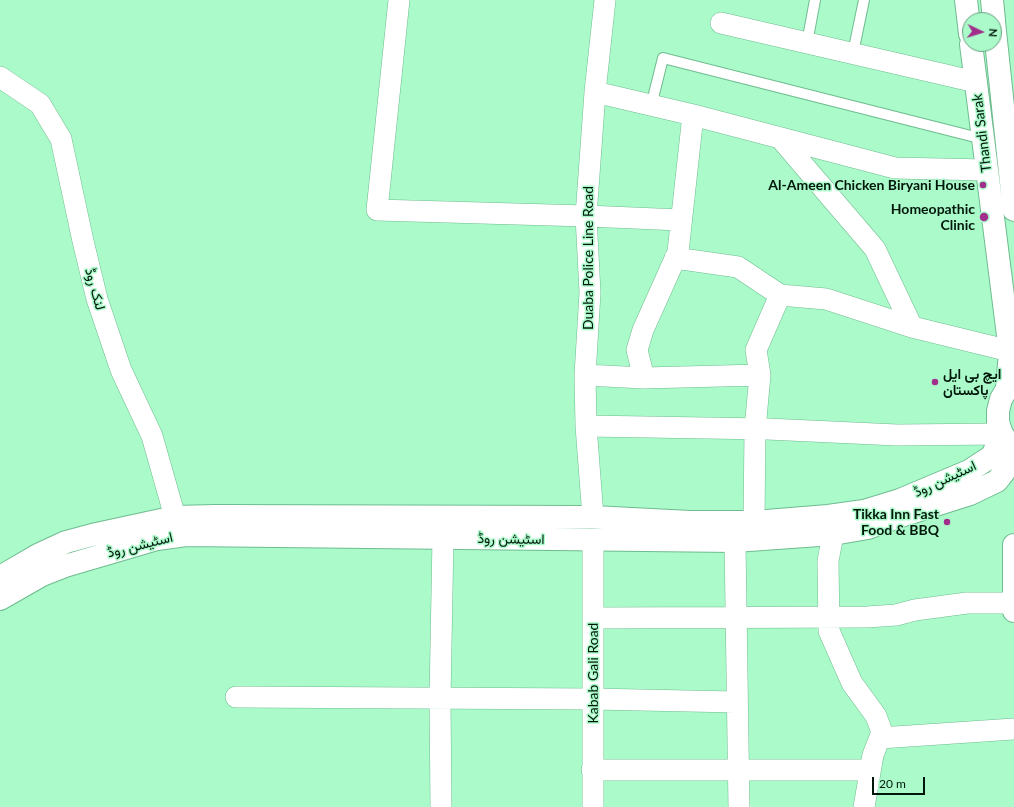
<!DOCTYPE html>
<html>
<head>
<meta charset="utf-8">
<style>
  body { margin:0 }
  #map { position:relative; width:1014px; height:807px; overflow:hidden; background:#abfaca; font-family:Lato,sans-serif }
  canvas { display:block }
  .north { position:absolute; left:962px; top:12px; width:40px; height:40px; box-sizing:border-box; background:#abfaca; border:1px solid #679f7d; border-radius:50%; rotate:94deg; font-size:11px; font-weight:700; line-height:16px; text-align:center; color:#01170a }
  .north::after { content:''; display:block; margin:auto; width:14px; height:18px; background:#a22f8b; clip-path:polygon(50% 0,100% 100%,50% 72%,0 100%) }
  .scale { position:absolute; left:872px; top:777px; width:53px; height:18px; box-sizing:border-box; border:2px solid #01170a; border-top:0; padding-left:5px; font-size:12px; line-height:14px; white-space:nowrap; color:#01170a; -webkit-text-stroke:3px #abfaca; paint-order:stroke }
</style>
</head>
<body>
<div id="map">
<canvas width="1014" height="807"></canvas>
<div class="north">N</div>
<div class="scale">20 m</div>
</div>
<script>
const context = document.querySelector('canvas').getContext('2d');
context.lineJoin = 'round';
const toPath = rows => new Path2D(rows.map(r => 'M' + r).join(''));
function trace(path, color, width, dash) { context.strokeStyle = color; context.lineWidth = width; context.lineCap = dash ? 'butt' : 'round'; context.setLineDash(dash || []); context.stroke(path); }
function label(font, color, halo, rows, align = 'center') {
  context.font = font + ' Lato,Vazirmatn,sans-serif'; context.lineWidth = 3; context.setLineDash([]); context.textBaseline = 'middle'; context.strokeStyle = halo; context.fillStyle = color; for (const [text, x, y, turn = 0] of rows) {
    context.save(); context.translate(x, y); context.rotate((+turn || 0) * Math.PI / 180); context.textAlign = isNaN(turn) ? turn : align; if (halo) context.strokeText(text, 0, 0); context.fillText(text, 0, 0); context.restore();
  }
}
const service = toPath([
  [807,43,815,0],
  [853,53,864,0],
  [651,106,663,58,983,139]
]);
const minor = toPath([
  [399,0,377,210,586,216,681,220],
  [721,23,976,82],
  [0,77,40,104,61,139,83,241,97,299,121,370,152,436,175,517],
  [595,92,693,115,895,168,986,170],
  [781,139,875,249,912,327,1010,351],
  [675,258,738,267,780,295],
  [585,375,644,378,760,375],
  [644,378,637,350,643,330,678,252,693,115],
  [586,426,767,429,897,435,1002,434],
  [593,517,586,426,585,375,590,293,586,216,595,92,605,0],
  [754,522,755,429,760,375,756,350,780,295,826,299,912,327],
  [833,534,828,561,829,631,852,683,876,716,882,732,873,755,864,807],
  [593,540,593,807],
  [735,541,739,807],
  [593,618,867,617,896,615,915,610,967,603,1013,603],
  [236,697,593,699,736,702],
  [880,738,1014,729],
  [592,770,870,770],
  [441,807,440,699,443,538]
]);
const tertiary = toPath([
  [1011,446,1002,434,998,422,998,411,1001,399,1007,389,1014,383],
  [1014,545,1014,611],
  [0,577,38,555,66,542,92,535,175,517,215,516,593,517,690,522,754,522,828,516,864,511,900,500,969,471,992,456,1002,434],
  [0,599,42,575,65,566,157,539,186,535,735,541,833,534,868,528,907,514,970,494,997,481,1014,459]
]);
const secondary = toPath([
  [966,0,970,34],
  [992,0,994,20],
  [994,22,1014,210],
  [971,44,1010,351,1007,389]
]);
trace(service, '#6ebc8f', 12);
trace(minor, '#6ebc8f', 22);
trace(tertiary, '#6ebc8f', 24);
trace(secondary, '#6ebc8f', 24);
trace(service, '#fff', 10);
trace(minor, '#fff', 21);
trace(tertiary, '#fff', 22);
trace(secondary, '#fff', 22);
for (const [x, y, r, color] of [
  [983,185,4,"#a22f8b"],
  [984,217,5,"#a22f8b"],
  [935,382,4,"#a22f8b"],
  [947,522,4,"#a22f8b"]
]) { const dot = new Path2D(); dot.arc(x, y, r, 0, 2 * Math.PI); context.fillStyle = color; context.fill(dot); trace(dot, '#abfaca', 1.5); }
label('14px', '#01170a', '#abfaca', [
  ["Thandi Sarak",982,133,-97],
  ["Duaba Police Line Road",588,258,-90],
  ["لنک روڈ",95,289,75],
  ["اسٹیشن روڈ",945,479,-25],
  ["اسٹیشن روڈ",511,539,1],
  ["اسٹیشن روڈ",140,545,-14],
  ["Kabab Gali Road",593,673,-90]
]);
label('bold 14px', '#01170a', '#abfaca', [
  ["Al-Ameen Chicken Biryani House",975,185],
  ["Homeopathic",975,209],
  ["Clinic",975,225],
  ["ایچ بی ایل",943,374,"left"],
  ["پاکستان",943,390,"left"],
  ["Tikka Inn Fast",939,514],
  ["Food & BBQ",939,530]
], 'right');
</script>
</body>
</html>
